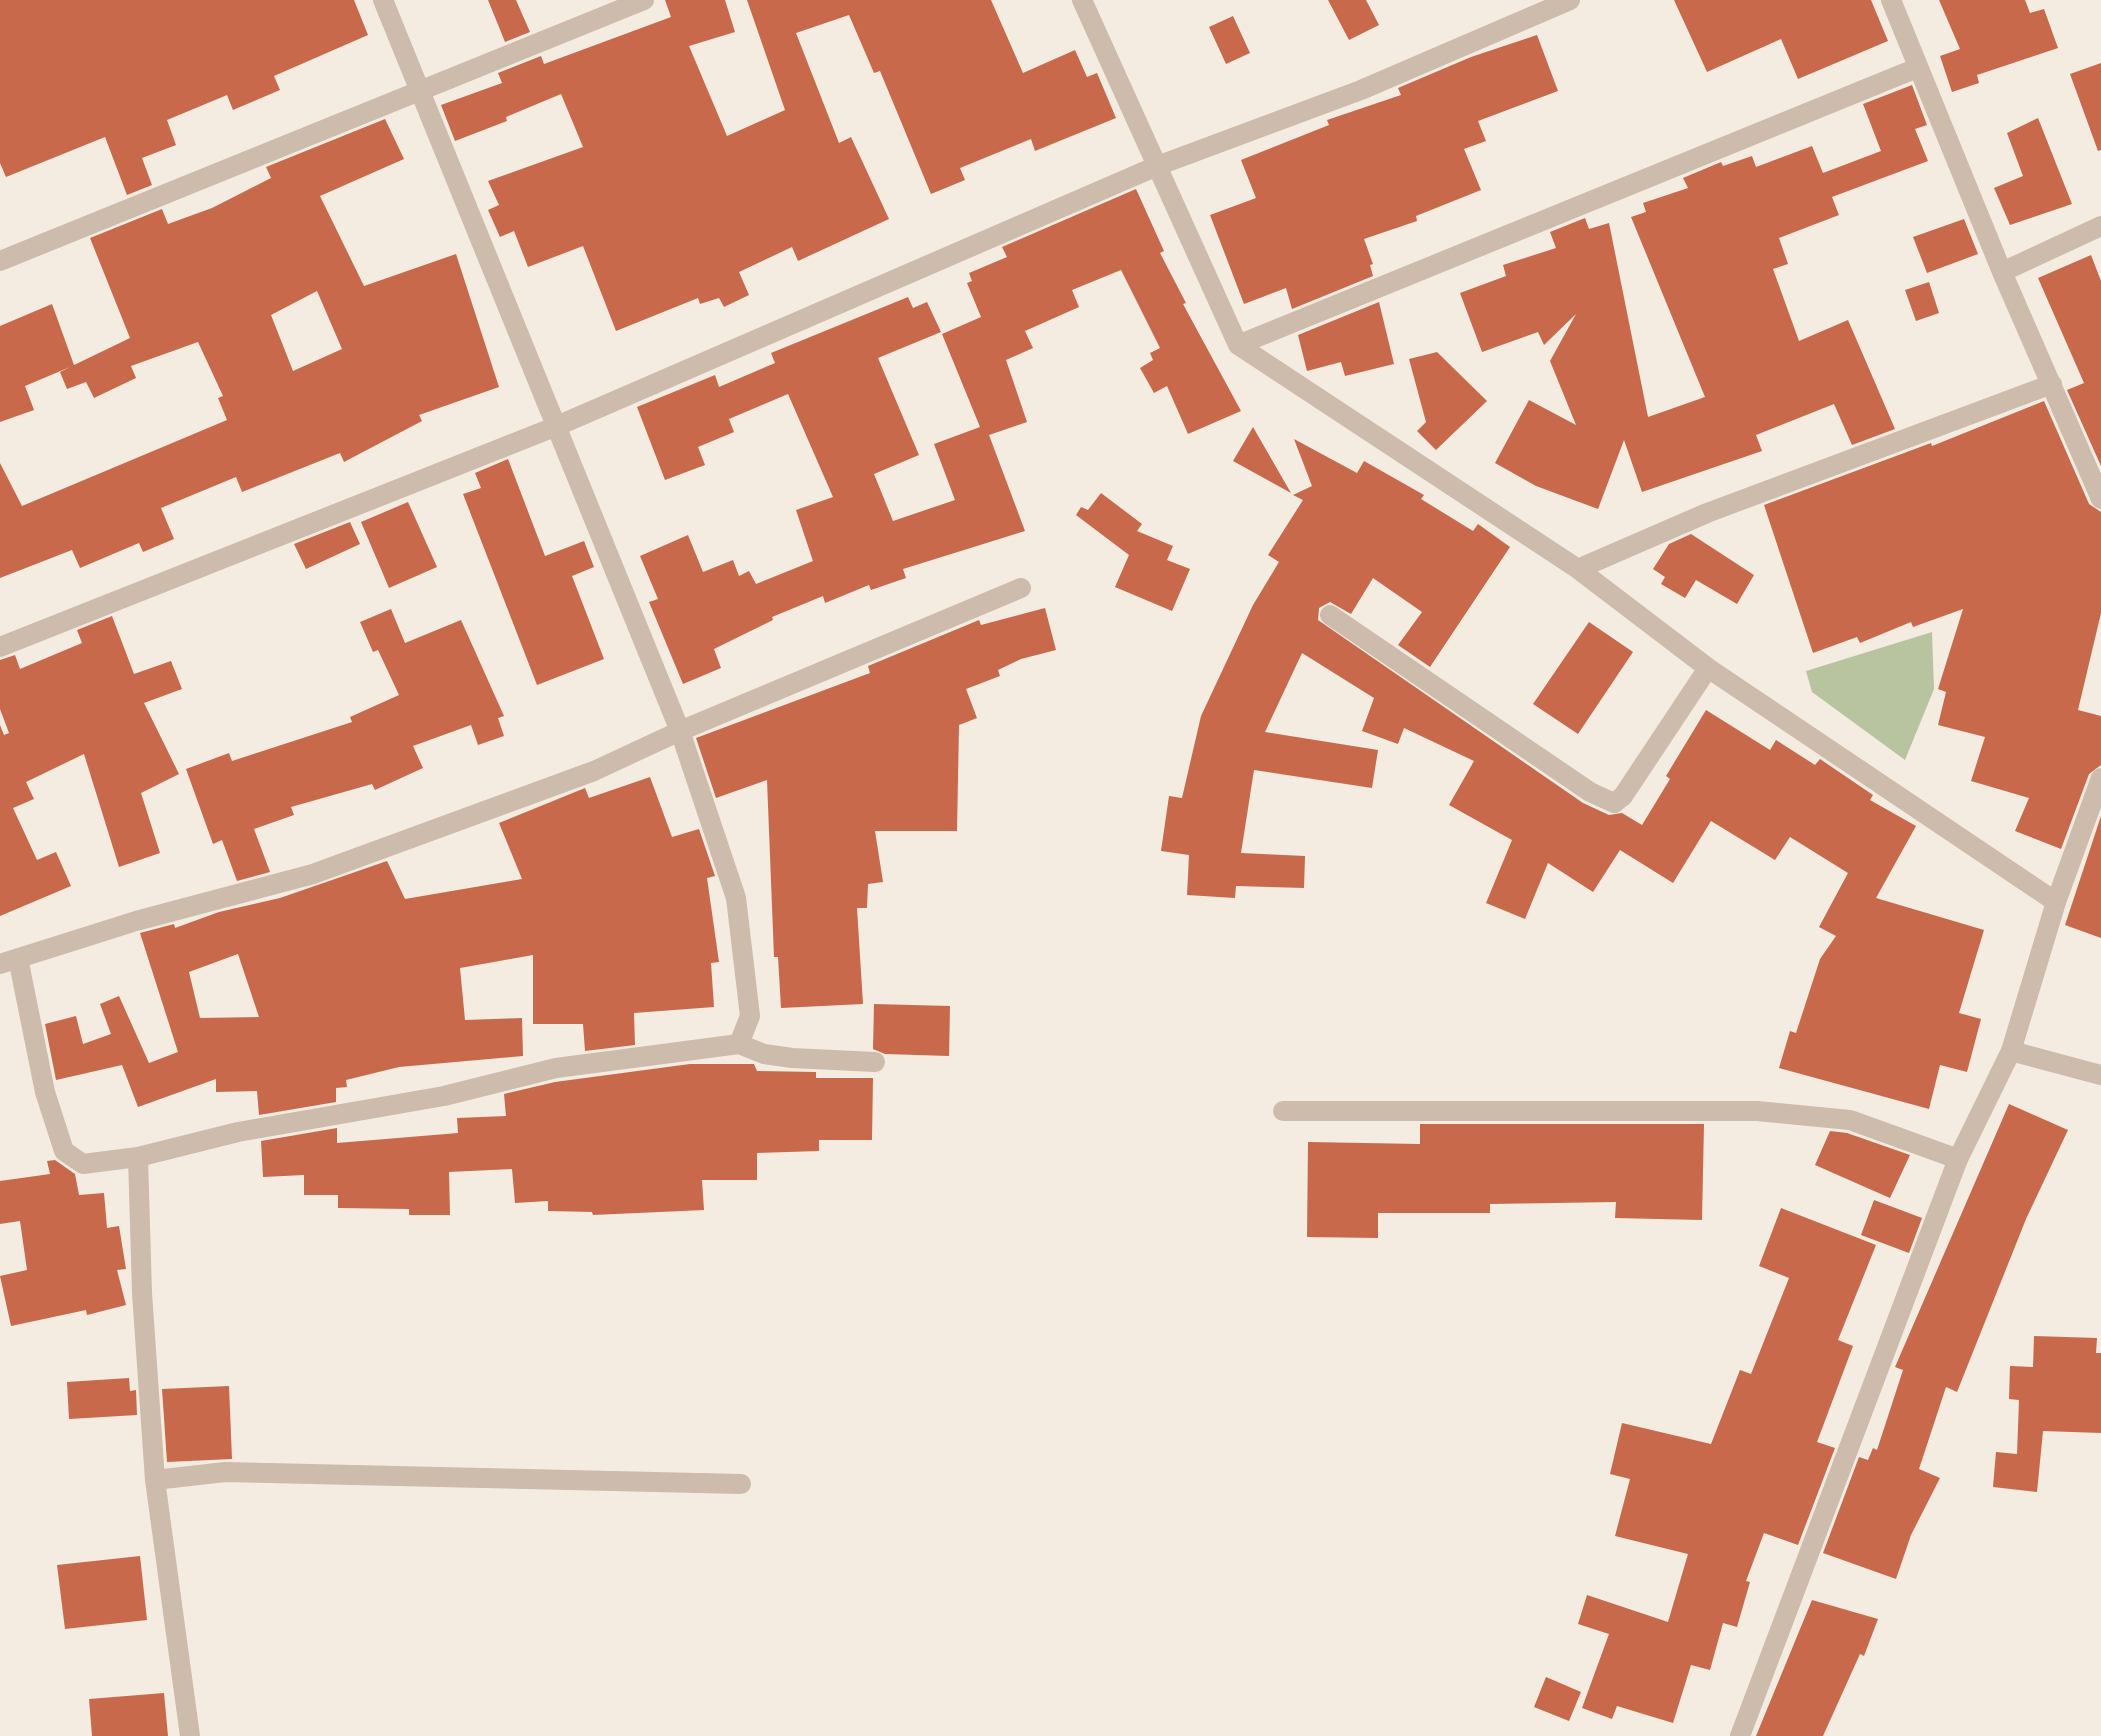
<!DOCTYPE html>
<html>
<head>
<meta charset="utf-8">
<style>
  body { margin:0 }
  canvas { display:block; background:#f4ebe1 }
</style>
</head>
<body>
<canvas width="2101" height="1736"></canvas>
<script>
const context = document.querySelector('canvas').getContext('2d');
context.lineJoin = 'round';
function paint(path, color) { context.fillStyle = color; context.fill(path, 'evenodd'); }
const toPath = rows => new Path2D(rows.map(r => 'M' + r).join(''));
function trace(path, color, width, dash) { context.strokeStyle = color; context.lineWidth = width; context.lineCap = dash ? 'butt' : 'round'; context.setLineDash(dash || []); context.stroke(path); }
paint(toPath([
  [1932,632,1934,689,1905,760,1812,692,1806,671]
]), '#b8c4a0');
paint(toPath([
  [0,0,354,0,368,35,274,76,280,90,233,110,227,95,167,120,176,145,142,158,152,185,127,195,105,137,6,177,0,163],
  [488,0,516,0,530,32,505,42],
  [665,0,725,0,735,32,689,46,727,136,785,110,747,0,991,0,1023,73,1075,50,1087,77,1097,73,1116,118,1035,151,1031,139,960,168,965,180,931,194,880,71,874,73,849,15,796,33,839,143,851,137,889,219,798,261,792,247,739,272,749,295,724,307,719,298,700,304,698,298,616,331,583,246,528,267,514,231,500,237,488,210,499,205,488,181,583,147,561,94,506,117,507,121,455,141,441,105,502,83,498,73,541,56,544,64,671,17],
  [1328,0,1366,0,1379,25,1349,40],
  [1674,0,1871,0,1888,41,1798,79,1781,39,1707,72],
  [1939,0,2025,0,2030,13,2044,9,2058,48,1977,75,1979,83,1952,92,1940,56,1960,49],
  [1233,16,1250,53,1226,64,1209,27],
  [1537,35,1558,91,1478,121,1486,141,1464,149,1481,190,1416,216,1417,221,1364,239,1373,264,1370,265,1373,276,1292,309,1286,288,1244,304,1210,215,1256,198,1241,160,1329,125,1327,120,1401,95,1398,88,1471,57],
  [2101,63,2101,150,2098,151,2070,74],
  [1912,85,1927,125,1915,129,1928,161,1832,197,1839,215,1779,238,1788,264,1773,269,1799,341,1848,320,1895,429,1852,445,1834,404,1756,435,1762,451,1642,492,1624,440,1598,509,1536,486,1495,463,1529,400,1576,425,1550,361,1576,314,1544,345,1538,332,1482,352,1460,293,1506,276,1503,265,1556,248,1550,232,1585,218,1589,229,1609,223,1648,417,1705,397,1631,217,1646,212,1643,203,1688,188,1683,178,1721,162,1723,166,1752,156,1756,167,1812,146,1823,173,1881,151,1863,104],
  [2038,118,2072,204,2010,225,1994,188,2023,176,2007,133],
  [385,119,404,159,320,196,364,286,456,254,499,387,419,415,422,421,344,462,340,453,242,492,236,477,161,508,174,539,143,552,139,543,80,568,72,550,0,578,0,463,22,506,227,420,218,398,223,396,198,342,131,366,136,378,94,398,86,382,67,389,60,372,70,367,25,386,34,410,0,422,0,326,52,304,74,365,130,338,90,238,162,209,168,224,212,208,271,178,266,167],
  [317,291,342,349,293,371,271,315],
  [1136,189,1164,251,1160,253,1186,303,1183,304,1241,411,1188,434,1167,386,1154,393,1140,368,1153,360,1150,353,1160,348,1121,270,1072,290,1079,307,1025,331,1033,348,1006,360,1027,422,989,435,1025,531,903,569,906,578,871,590,869,585,825,603,823,596,772,617,773,620,714,649,721,668,683,684,649,602,658,599,640,556,688,535,703,572,733,560,739,576,749,571,756,584,813,561,796,510,833,497,788,394,729,419,734,432,698,447,705,465,665,480,637,407,715,375,719,387,775,363,771,353,908,297,913,308,927,302,941,332,878,358,919,455,874,474,893,521,955,500,934,444,980,427,942,334,981,317,967,283,972,281,969,273,1007,257,1002,247],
  [1964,219,1978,254,1927,273,1913,237],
  [2091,255,2101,281,2101,466,2067,390,2084,383,2038,278],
  [1929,282,1939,313,1916,321,1905,290],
  [1379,302,1394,364,1345,376,1341,362,1307,371,1298,335],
  [1437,352,1487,401,1436,450,1417,431,1426,422,1409,359],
  [2044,401,2089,504,2101,512,2101,613,2078,710,2101,716,2101,765,2089,774,2061,849,2015,831,2029,798,1971,781,1985,737,1938,725,1946,692,1938,689,1963,609,1913,627,1911,622,1860,643,1857,637,1813,653,1764,505,1931,443,1932,446],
  [1253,427,1291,493,1233,461],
  [1294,439,1357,473,1364,461,1424,495,1421,499,1473,531,1478,524,1510,547,1430,667,1398,645,1422,612,1373,578,1351,614,1330,602,1319,608,1318,620,1583,803,1609,815,1622,813,1642,825,1670,779,1666,776,1706,710,1770,750,1776,740,1815,765,1820,759,1873,795,1870,800,1916,826,1876,898,1984,930,1959,1013,1981,1019,1967,1072,1940,1065,1929,1109,1779,1068,1790,1031,1796,1033,1820,959,1836,936,1819,927,1848,873,1790,837,1775,860,1711,821,1673,883,1620,850,1593,892,1548,863,1525,919,1486,903,1512,840,1449,805,1474,761,1404,728,1398,744,1362,731,1374,698,1302,653,1265,732,1378,750,1372,788,1254,770,1241,853,1305,856,1304,888,1236,886,1235,898,1187,895,1189,855,1161,851,1169,796,1182,798,1201,716,1253,605,1279,562,1268,555,1303,500,1293,495,1312,486],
  [508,459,545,556,584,541,594,567,572,576,604,659,537,685,463,494,481,488,475,473],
  [1101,493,1142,524,1137,531,1173,546,1167,560,1190,569,1172,611,1115,587,1129,555,1076,515,1081,507,1088,510],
  [408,502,437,567,389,588,361,522],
  [350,522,360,544,306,569,294,544],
  [1691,534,1754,575,1737,604,1696,580,1685,598,1661,584,1665,577,1653,569,1669,544],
  [1045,608,1056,650,1021,659,998,670,1000,676,966,689,977,718,959,725,957,831,875,831,883,882,868,884,867,908,857,908,863,1004,781,1008,778,957,774,957,767,780,716,798,696,738,870,673,868,666,967,625,979,620,981,625],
  [391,609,405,643,461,620,504,716,498,718,504,736,478,745,471,725,413,746,423,768,375,790,372,784,291,807,294,815,254,829,270,872,237,881,222,840,213,844,186,769,229,753,232,761,352,722,350,717,399,695,378,650,373,652,360,622],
  [112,616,134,674,171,661,182,689,144,703,179,774,141,793,160,853,119,867,84,754,26,782,34,799,13,808,37,860,56,852,71,886,0,916,0,725,4,735,9,733,0,709,0,660,15,655,20,669,82,643,77,630],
  [1589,622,1633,652,1578,734,1533,704],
  [650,777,672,837,699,829,715,876,707,878,719,962,711,963,714,1007,634,1013,635,1045,585,1051,583,1024,533,1024,533,955,460,968,465,1020,522,1018,523,1056,399,1067,346,1080,347,1087,336,1088,336,1102,259,1115,257,1091,216,1092,216,1079,138,1107,122,1065,56,1080,45,1024,76,1016,83,1044,111,1034,100,1004,119,996,149,1063,178,1052,140,933,174,924,175,928,219,912,280,898,387,861,405,899,522,879,499,823,585,788,589,798],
  [238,954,259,1017,200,1018,189,972],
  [2101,816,2101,938,2065,925],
  [874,1004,950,1006,949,1056,885,1054,873,1049],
  [690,1064,754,1064,757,1071,816,1072,816,1078,873,1078,872,1140,819,1140,819,1151,757,1153,757,1180,702,1180,704,1210,593,1215,592,1212,548,1211,548,1201,515,1203,512,1169,449,1172,450,1215,409,1215,409,1209,338,1208,338,1195,304,1195,304,1175,263,1177,261,1141,337,1128,337,1143,458,1133,457,1118,506,1116,504,1094,555,1082],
  [2009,1104,2068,1130,2026,1219,1957,1392,1946,1387,1919,1469,1940,1478,1911,1535,1896,1579,1823,1553,1859,1457,1868,1460,1873,1448,1877,1450,1903,1370,1895,1367],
  [1420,1124,1704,1124,1702,1220,1615,1218,1616,1202,1490,1204,1490,1213,1378,1213,1378,1238,1307,1237,1308,1142,1420,1144],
  [1830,1131,1847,1133,1910,1155,1890,1198,1815,1165],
  [55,1160,75,1174,79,1195,104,1193,107,1228,119,1226,126,1269,117,1270,126,1305,87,1315,86,1310,11,1326,0,1276,27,1270,20,1221,0,1224,0,1181,50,1174,47,1161],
  [1874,1200,1922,1218,1909,1253,1861,1235],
  [1781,1208,1876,1245,1838,1340,1853,1346,1817,1442,1835,1448,1798,1545,1764,1533,1746,1581,1750,1582,1737,1627,1723,1623,1710,1670,1691,1665,1673,1723,1617,1706,1612,1719,1582,1708,1609,1634,1578,1624,1587,1595,1668,1622,1688,1554,1615,1536,1630,1479,1610,1474,1622,1423,1711,1444,1740,1370,1751,1374,1789,1278,1759,1266],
  [2034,1336,2097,1338,2096,1353,2101,1353,2101,1433,2043,1431,2037,1492,1993,1487,1996,1452,2017,1454,2019,1400,2009,1399,2010,1366,2033,1367],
  [129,1378,130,1391,136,1390,137,1415,69,1419,67,1382],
  [229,1386,232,1459,167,1462,162,1389],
  [140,1556,147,1620,65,1629,57,1565],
  [1812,1600,1878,1619,1864,1656,1860,1654,1823,1736,1756,1736],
  [1546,1677,1581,1692,1569,1721,1534,1707],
  [164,1693,168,1736,92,1736,89,1699]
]), '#c8694b');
trace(toPath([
  [1082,0,1238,345,1578,569,1708,668,2056,902],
  [1891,0,2002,272,2101,499],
  [0,261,644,0],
  [2002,272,2101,226],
  [1238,345,1917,68],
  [1578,569,1707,513,2052,384],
  [1330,615,1590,792,1614,803,1623,796,1708,668],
  [0,647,557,426,1157,166,1361,90,1570,0],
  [18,958,45,1092,64,1151,83,1164,138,1157,238,1132,444,1096,556,1068,739,1044,750,1016,736,898,680,731,383,0],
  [0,964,136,921,313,874,594,771,680,731,1021,588],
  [739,1044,764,1054,792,1058,875,1062],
  [2011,1051,2101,1075],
  [1283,1111,1757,1111,1850,1120,1958,1159],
  [138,1157,142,1293,155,1480,190,1736],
  [155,1480,225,1472,741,1484]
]), '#cdbbac', 20);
trace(toPath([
  [1740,1736,1958,1159,2011,1051,2056,902,2101,778]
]), '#cdbbac', 20);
</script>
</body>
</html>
